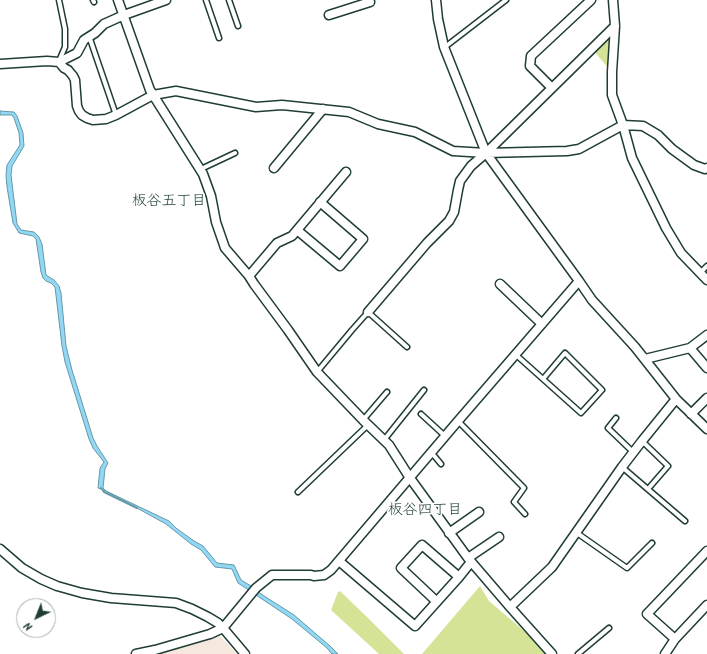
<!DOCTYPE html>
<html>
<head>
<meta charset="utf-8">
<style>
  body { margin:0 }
  #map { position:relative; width:707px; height:654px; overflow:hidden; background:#fff; font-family:Kalam,sans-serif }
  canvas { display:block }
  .north { position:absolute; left:16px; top:598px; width:40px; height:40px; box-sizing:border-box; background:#fff; border:1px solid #a5b1ae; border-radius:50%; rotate:223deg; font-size:11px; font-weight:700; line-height:16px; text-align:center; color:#1f3d34 }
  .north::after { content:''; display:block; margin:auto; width:14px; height:18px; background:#1f3d34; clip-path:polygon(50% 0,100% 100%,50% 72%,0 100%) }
</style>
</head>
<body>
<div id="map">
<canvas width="707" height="654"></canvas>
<div class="north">N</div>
</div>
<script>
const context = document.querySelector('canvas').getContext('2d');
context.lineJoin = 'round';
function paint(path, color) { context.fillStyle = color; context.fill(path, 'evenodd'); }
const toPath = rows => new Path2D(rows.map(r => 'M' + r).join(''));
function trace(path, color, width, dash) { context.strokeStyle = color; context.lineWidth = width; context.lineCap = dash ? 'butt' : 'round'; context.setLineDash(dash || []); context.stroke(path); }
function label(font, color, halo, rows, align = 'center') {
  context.font = font + ' Kalam,"Klee One",sans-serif'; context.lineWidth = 3.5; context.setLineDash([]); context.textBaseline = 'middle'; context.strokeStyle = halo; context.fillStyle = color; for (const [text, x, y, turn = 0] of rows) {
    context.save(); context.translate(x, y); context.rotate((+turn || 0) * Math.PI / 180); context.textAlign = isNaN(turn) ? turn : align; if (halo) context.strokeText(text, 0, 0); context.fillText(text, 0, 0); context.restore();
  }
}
paint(toPath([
  [220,636,237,654,158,654]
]), '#f7e8df');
paint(toPath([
  [615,37,610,70,593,50],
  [480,586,489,601,530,636,548,654,422,654],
  [340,591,367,617,404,654,379,654,331,610,338,592]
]), '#d5e396');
const water = toPath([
  [0,111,14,112,17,116,23,133,24,146,12,166,11,175,17,224,21,230,34,232,39,237,42,244,46,275,54,280,59,286,61,293,66,346,72,370,93,438,97,446,108,463,105,469,103,488,106,491,169,521,176,528,194,541,203,546,217,563,234,565,241,580,251,586,261,594,294,615,330,646,338,654,332,654,327,648,292,619,238,583,232,569,215,567,201,550,191,544,166,524,106,491,98,488,100,468,104,462,93,448,89,439,65,362,62,346,55,287,51,283,46,281,43,278,41,272,36,239,33,236,19,233,13,223,7,187,6,175,7,165,20,145,19,133,14,118,12,115,0,115,0,111]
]);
paint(water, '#92d7f4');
trace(water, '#6499a7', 1);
trace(toPath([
  [101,488,104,492,137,508]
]), '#6499a7', 2);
const service = toPath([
  [59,0,65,29,65,47,59,61],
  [93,0,94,2],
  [206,0,219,38],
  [229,0,238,26],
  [89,36,116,115],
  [445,47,506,0],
  [201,169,235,153],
  [700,273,707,266],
  [515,354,543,379,565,353,602,390,581,413,543,379],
  [317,372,352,330,368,312,407,347],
  [421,414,445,436],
  [616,418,608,428,633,452],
  [363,420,387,392],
  [458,421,524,488,514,502,525,514],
  [384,440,424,390],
  [642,441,668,466,648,489],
  [431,452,441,464],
  [622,467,685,521],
  [298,492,368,425],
  [577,533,627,568,652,543],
  [578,654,609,628]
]);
const minor = toPath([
  [118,0,150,90,203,174,211,196,216,222,225,248,249,276,254,284,288,330,317,372,363,420,389,445,410,478,468,558,510,607,552,654],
  [436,0,438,19,444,47,486,153,579,281,592,300,635,347,676,399,707,429],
  [613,0,615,26,612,72,612,95,623,125,632,158,666,228,681,253,707,280],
  [329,15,370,2,369,0],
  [59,62,64,68,68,70,73,76,75,80,77,106,79,111,82,115,87,118,93,120,106,119,116,115,153,95,176,91,256,107,282,105,349,112,378,124,415,132,453,151,486,153,567,151,579,149,623,125,643,126,658,135,672,149,694,165,705,169,707,168],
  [0,64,47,61,59,62,77,53,84,40,95,33,104,24,124,15,166,0],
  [552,88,530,66,531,56,591,0],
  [274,168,323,109],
  [297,230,340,266,363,239,320,202],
  [249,276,277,243,292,236,346,172],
  [500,284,542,324],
  [368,312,427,243,449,221,454,212,458,190,460,181,471,166,486,153,615,26],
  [690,348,707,368],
  [645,359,690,348,707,335],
  [691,414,707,398],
  [449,533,479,512],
  [0,549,22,568,41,579,57,586,82,593,111,598,176,603,192,609,208,617,218,623,223,628,245,654],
  [468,558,499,537],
  [339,561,415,626,459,577,471,562],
  [436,601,401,568,422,545,459,577],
  [510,607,552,567,622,467,642,441,676,399],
  [675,639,647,614,707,551],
  [136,654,155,650,210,634,223,628,256,588,272,575,311,575,314,576,324,575,331,570,458,421,579,281],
  [665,654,675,639,707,605]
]);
trace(service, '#1f3d34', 7);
trace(minor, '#1f3d34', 11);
trace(service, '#fff', 4);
trace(minor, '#fff', 8);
label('15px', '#1f3d34', '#fff', [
  ["板谷五丁目",169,202],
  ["板谷四丁目",425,511]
]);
</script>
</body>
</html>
